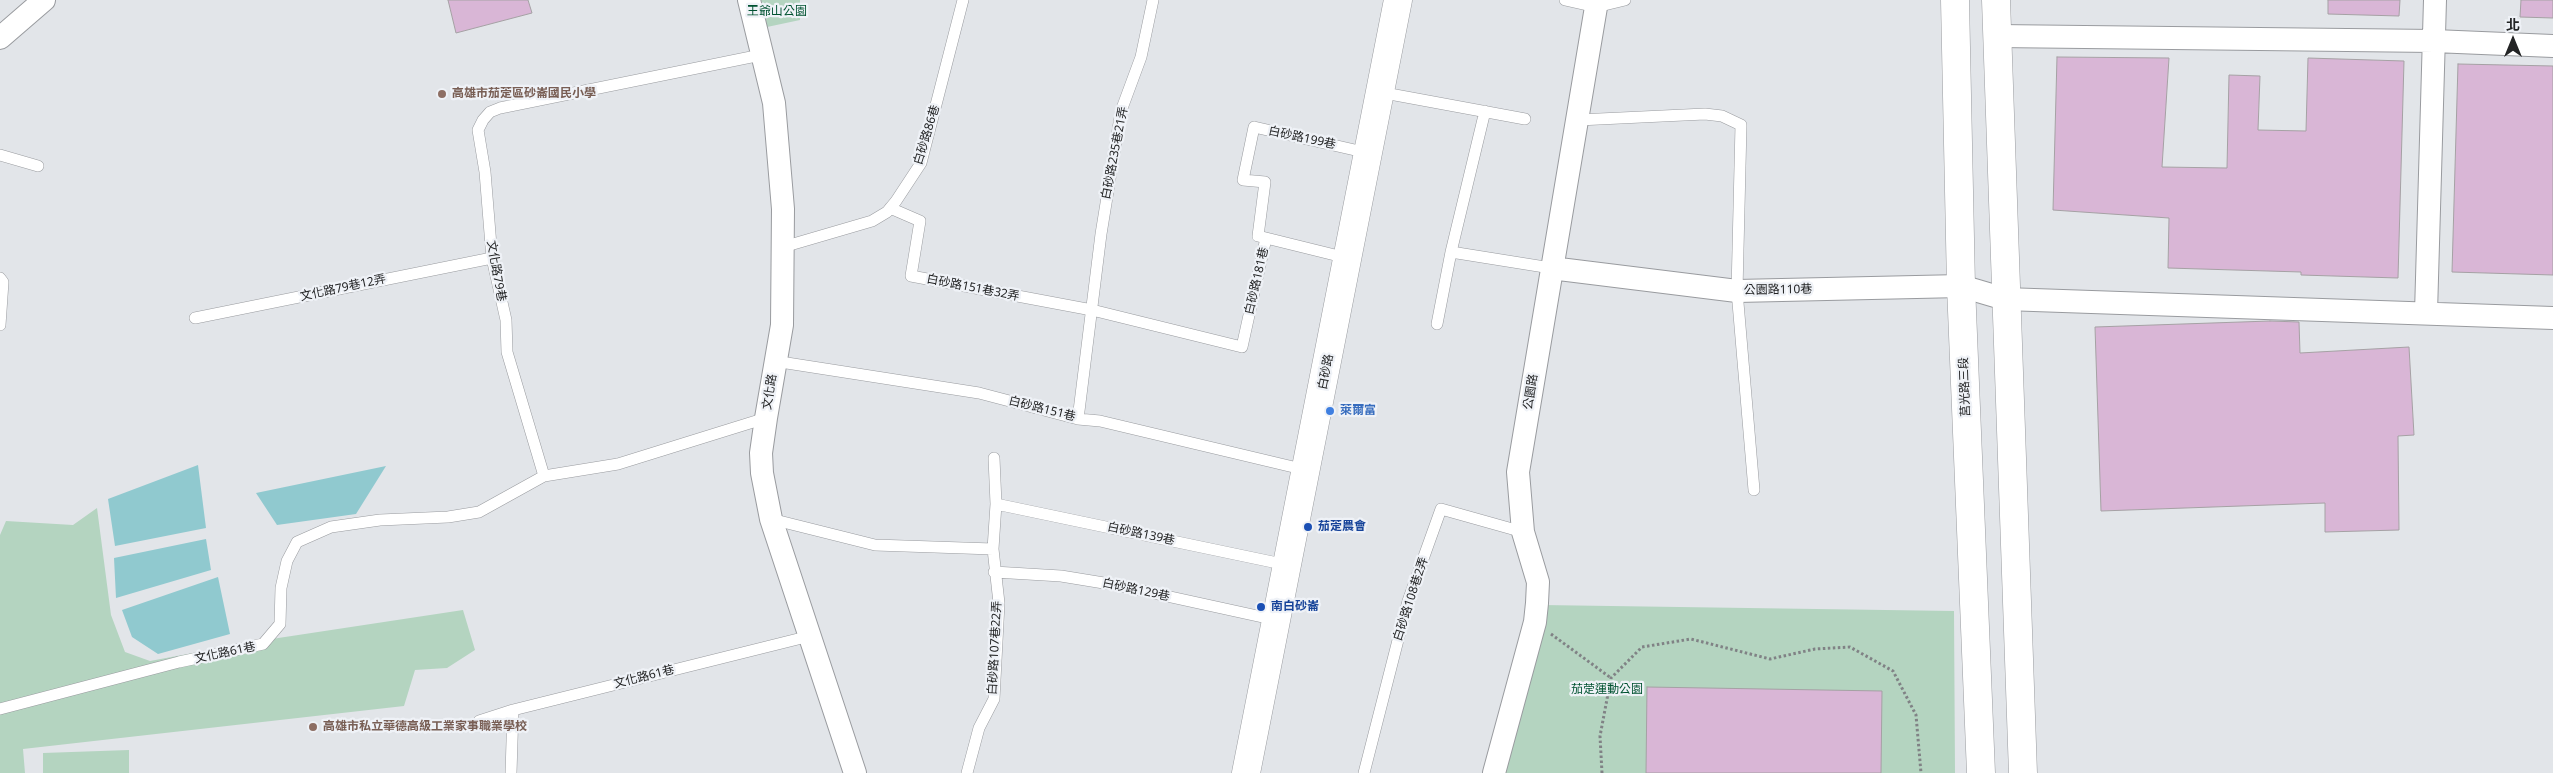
<!DOCTYPE html>
<html>
<head>
<meta charset="utf-8">
<style>
  body { margin:0 }
  #map { position:relative; width:2553px; height:773px; overflow:hidden; background:#e2e5e9; font-family:"Noto Sans","Noto Sans TC",sans-serif }
  canvas { display:block }
  .north { position:absolute; left:2488px; top:15px; width:50px; height:50px; -webkit-text-stroke:4px #eff2f7; paint-order:stroke; rotate:0deg; font-size:14px; font-weight:700; line-height:20px; text-align:center; color:#232425 }
  .north::after { content:''; display:block; margin:auto; width:18px; height:22px; background:#232425; clip-path:polygon(50% 0,100% 100%,50% 72%,0 100%) }
</style>
</head>
<body>
<div id="map">
<canvas width="2553" height="773"></canvas>
<div class="north">北</div>
</div>
<script>
const context = document.querySelector('canvas').getContext('2d');
context.lineJoin = 'round';
function paint(path, color) { context.fillStyle = color; context.fill(path, 'evenodd'); }
const toPath = rows => new Path2D(rows.map(r => 'M' + r).join(''));
function trace(path, color, width, dash) { context.strokeStyle = color; context.lineWidth = width; context.lineCap = dash ? 'butt' : 'round'; context.setLineDash(dash || []); context.stroke(path); }
function label(font, color, halo, rows, align = 'center') {
  context.font = font + ' "Noto Sans","Noto Sans TC",sans-serif'; context.lineWidth = 4.5; context.setLineDash([]); context.textBaseline = 'middle'; context.strokeStyle = halo; context.fillStyle = color; for (const [text, x, y, turn = 0] of rows) {
    context.save(); context.translate(x, y); context.rotate((+turn || 0) * Math.PI / 180); context.textAlign = isNaN(turn) ? turn : align; if (halo) context.strokeText(text, 0, 0); context.fillText(text, 0, 0); context.restore();
  }
}
paint(toPath([
  [761,0,800,0,800,20,767,27],
  [97,508,111,615,125,652,150,661,252,642,463,610,475,650,447,668,415,670,404,706,23,749,25,773,0,773,0,535,6,521,73,525],
  [1542,605,1954,611,1955,773,1500,773],
  [129,750,129,773,43,773,43,753]
]), '#b4d4c0');
paint(toPath([
  [198,465,206,528,115,546,108,499],
  [386,466,356,514,277,525,256,493],
  [206,539,211,570,116,598,114,558],
  [218,577,230,634,158,654,132,637,122,610]
]), '#90c9cf');
const building = toPath([
  [448,0,528,0,532,13,456,33,448,0],
  [2328,0,2400,0,2399,16,2328,14,2328,0],
  [2521,0,2553,0,2553,18,2520,17,2521,0],
  [2057,57,2169,58,2162,167,2227,168,2229,75,2260,76,2258,130,2306,131,2308,58,2404,61,2398,278,2301,275,2301,272,2168,268,2169,218,2053,210,2057,57],
  [2458,64,2553,66,2553,275,2452,272,2458,64],
  [2270,321,2299,322,2300,353,2409,347,2414,435,2398,436,2399,530,2325,532,2325,503,2101,511,2095,327,2270,321],
  [1647,687,1882,691,1881,773,1646,773,1647,687]
]);
paint(building, '#d9b6d6');
trace(building, '#a5a1a4', 1);
const service = toPath([
  [1565,0,1596,7,1625,0],
  [761,55,500,108,490,112,483,120,478,130,485,172,492,258,506,320,507,352,544,476,618,464,766,418],
  [1379,92,1525,119],
  [1578,120,1705,114,1722,116,1741,125,1737,291,1754,490],
  [0,155,38,166],
  [890,208,920,221,911,276,1092,310,1242,347,1266,238,1347,258],
  [1266,238,1258,236,1265,182,1243,180,1254,127,1368,153],
  [783,247,872,221,887,212,896,201,921,163,963,0],
  [1451,252,1551,268],
  [0,278,3,282,0,325],
  [195,318,492,258],
  [1437,324,1451,252,1485,111],
  [774,361,979,393,1078,419,1100,421,1306,470],
  [1078,419,1101,234,1121,111,1141,57,1153,0],
  [996,504,1287,565],
  [771,519,875,545,993,549],
  [994,572,1061,576,1116,585,1276,620],
  [0,709,179,662,263,644,280,624,281,588,287,561,297,542,331,527,380,520,448,517,479,512,544,476],
  [479,721,513,710,810,636],
  [511,773,513,710],
  [967,773,979,728,994,699,999,603,993,549,996,504,994,458],
  [1364,773,1408,601,1441,509,1523,532]
]);
const minor = toPath([
  [749,0,774,103,783,209,782,325,766,418,761,453,762,473,771,519,855,773],
  [1997,36,2434,41,2553,46],
  [0,38,44,0],
  [1551,268,1737,291,1961,286,2005,299,2553,318],
  [2426,313,2435,0],
  [1494,773,1535,622,1537,603,1538,582,1523,532,1518,472,1596,7]
]);
const tertiary = toPath([
  [1955,0,1961,286,1981,773],
  [1996,0,2023,773],
  [1246,773,1398,0]
]);
trace(service, '#999b9f', 12);
trace(minor, '#999b9f', 24);
trace(tertiary, '#999b9f', 29);
trace(toPath([
  [1551,634,1611,678],
  [1602,773,1600,736,1611,678,1642,647,1691,639,1770,659,1815,649,1850,647,1893,671,1916,715,1921,773]
]), '#808285', 3, [2.5, 2.5]);
trace(service, '#fff', 11);
trace(minor, '#fff', 22);
trace(tertiary, '#fff', 28);
for (const [x, y, r, color] of [
  [442,94,5,"#8d6e63"],
  [1330,411,5,"#3f7fe0"],
  [1308,527,5,"#1a4fb4"],
  [1261,607,5,"#1a4fb4"],
  [313,727,5,"#8d6e63"]
]) { const dot = new Path2D(); dot.arc(x, y, r, 0, 2 * Math.PI); context.fillStyle = color; context.fill(dot); trace(dot, '#eff2f7', 2); }
label('12px', '#015231', '#eff2f7', [
  ["王爺山公園",777,12],
  ["茄萣運動公園",1607,690]
]);
label('bold 12px', '#785e54', '#eff2f7', [
  ["高雄市茄萣區砂崙國民小學",452,94],
  ["高雄市私立華德高級工業家事職業學校",323,727]
], 'left');
label('12px', '#232425', '#eff2f7', [
  ["白砂路86巷",927,135,-73],
  ["白砂路199巷",1302,138,12],
  ["白砂路235巷21弄",1115,153,-79],
  ["文化路79巷",496,271,80],
  ["白砂路181巷",1257,281,-77],
  ["文化路79巷12弄",343,288,-12],
  ["白砂路151巷32弄",973,288,11],
  ["公園路110巷",1778,290,-1],
  ["白砂路",1326,372,-79],
  ["莒光路三段",1965,387,-92],
  ["文化路",770,392,-81],
  ["公園路",1531,392,-81],
  ["白砂路151巷",1042,409,14],
  ["白砂路139巷",1141,534,12],
  ["白砂路129巷",1136,590,12],
  ["白砂路108巷2弄",1411,599,-72],
  ["白砂路107巷22弄",995,648,-87],
  ["文化路61巷",225,653,-12],
  ["文化路61巷",644,677,-14]
]);
label('bold 12px', '#366cbe', '#eff2f7', [
  ["萊爾富",1340,411]
], 'left');
label('bold 12px', '#164399', '#eff2f7', [
  ["茄萣農會",1318,527],
  ["南白砂崙",1271,607]
], 'left');
</script>
</body>
</html>
